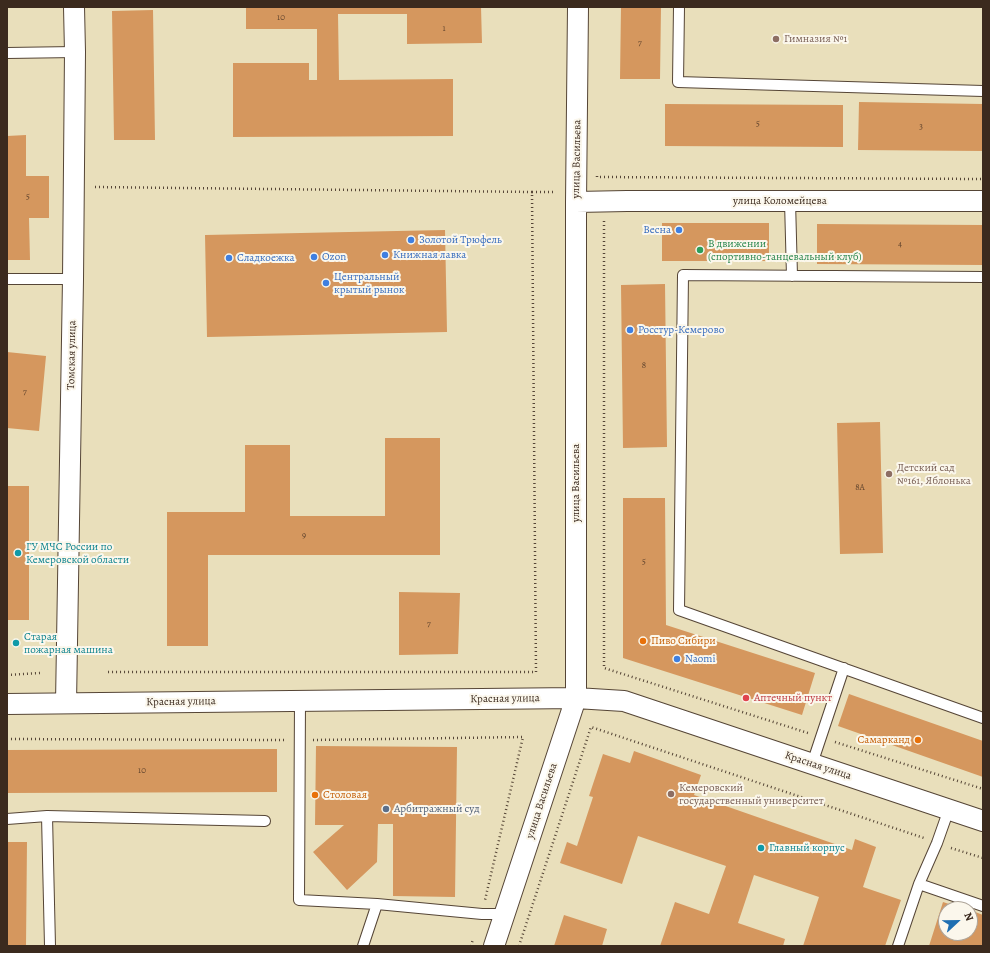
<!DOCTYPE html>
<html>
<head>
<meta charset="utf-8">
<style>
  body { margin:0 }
  #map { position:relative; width:990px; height:953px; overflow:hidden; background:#e9dfbb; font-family:Alegreya,serif }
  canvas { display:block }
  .frame { position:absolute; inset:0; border:8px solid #3b2a1e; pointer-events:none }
  .north { position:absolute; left:938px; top:901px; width:40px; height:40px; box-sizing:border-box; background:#fbf7ec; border:1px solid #aea59a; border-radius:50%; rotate:68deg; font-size:11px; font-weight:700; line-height:16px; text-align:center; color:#3b2a1e }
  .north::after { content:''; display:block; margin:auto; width:14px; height:18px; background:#1f6fb2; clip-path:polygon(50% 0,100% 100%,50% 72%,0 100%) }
</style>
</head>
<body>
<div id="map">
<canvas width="990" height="953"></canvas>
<div class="frame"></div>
<div class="north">N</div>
</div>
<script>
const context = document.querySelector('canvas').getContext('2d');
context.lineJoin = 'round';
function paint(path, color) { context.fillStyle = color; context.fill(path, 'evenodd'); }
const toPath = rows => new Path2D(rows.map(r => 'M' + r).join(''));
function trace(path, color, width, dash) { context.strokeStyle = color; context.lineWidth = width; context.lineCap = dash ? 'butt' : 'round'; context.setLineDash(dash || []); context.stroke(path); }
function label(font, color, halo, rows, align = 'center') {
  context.font = font + ' Alegreya,serif'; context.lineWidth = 4; context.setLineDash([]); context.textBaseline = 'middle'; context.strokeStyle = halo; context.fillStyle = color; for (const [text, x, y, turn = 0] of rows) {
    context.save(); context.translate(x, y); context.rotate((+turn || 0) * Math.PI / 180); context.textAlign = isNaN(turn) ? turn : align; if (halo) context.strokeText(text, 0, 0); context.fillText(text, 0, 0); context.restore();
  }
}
paint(toPath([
  [246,7,481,7,482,43,407,44,407,14,338,14,339,80,453,79,453,136,233,137,233,63,309,63,309,80,317,80,317,29,246,29],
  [621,7,661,7,660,79,620,79],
  [153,10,155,140,114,140,112,11],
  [859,102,983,104,983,151,858,150],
  [665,104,843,105,843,147,665,146],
  [26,135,26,176,49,176,49,218,29,218,30,260,7,260,7,136],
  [662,223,769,223,769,261,662,261],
  [817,224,983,225,983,265,817,264],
  [445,230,447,332,207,337,205,235],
  [665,284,667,447,623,448,621,285],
  [7,352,46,356,39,431,7,428],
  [880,422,883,553,840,554,837,423],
  [385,438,440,438,440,555,208,555,208,646,167,646,167,512,245,512,245,445,290,445,290,516,385,516],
  [7,486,29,486,29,620,7,620],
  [623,498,665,498,666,625,815,673,802,715,623,658],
  [399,592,460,593,458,654,399,655],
  [849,694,983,741,983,777,838,726],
  [316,746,457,747,455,897,393,896,393,824,378,824,377,862,347,890,313,852,344,825,315,825],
  [277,749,277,792,7,793,7,750],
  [634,751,701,775,694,795,852,850,855,839,876,847,863,887,901,900,885,946,803,946,819,897,754,875,738,923,785,939,783,946,660,946,675,902,709,914,726,866,638,836,622,884,560,863,567,842,577,846,593,797,589,796,603,754,630,763],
  [7,842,27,842,26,946,7,946],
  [943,902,964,909,946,909,946,933,970,933,970,910,983,915,983,946,929,946],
  [564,915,607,929,602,946,554,946]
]), '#d5975e');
const service = toPath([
  [679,7,678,82,983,91],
  [7,53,75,52],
  [790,201,792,276],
  [983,277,683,275,679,610,983,718],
  [7,279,73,279],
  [300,701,299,900,377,904],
  [812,764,844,668],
  [47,816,50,946],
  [7,819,47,816,265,821],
  [919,884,983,906],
  [363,946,377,904,482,914,505,914],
  [898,946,919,884,937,843,949,809]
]);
const minor = toPath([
  [576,202,627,201,983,201],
  [66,703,73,279,75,52,74,7],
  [7,704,576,698,624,701,983,821],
  [494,946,576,698,576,202,578,7]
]);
trace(service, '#554536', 12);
trace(minor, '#554536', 22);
trace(toPath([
  [597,176,597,177,983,179],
  [95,187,532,192,536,672,106,672],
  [532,192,556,192],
  [604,221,604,668,808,733],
  [7,675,41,673],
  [7,739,284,740],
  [313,740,523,737,485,900],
  [835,742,983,789],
  [951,848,983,858],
  [471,946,473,939],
  [519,946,591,727,924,838]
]), '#554536', 2.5, [1, 3]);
trace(service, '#fff', 10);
trace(minor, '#fff', 20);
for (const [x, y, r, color] of [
  [776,39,4,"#8d6e63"],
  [679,230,4,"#3f7fe0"],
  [411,240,4,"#3f7fe0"],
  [700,250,4,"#2e9e5b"],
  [385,255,4,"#3f7fe0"],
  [314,257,4,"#3f7fe0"],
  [229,258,4,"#3f7fe0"],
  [326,283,4,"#3f7fe0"],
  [630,330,4,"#3f7fe0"],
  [889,474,4,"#8d6e63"],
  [18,553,4,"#0f9aa8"],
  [643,641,4,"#e8710a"],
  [16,643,4,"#0f9aa8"],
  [677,659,4,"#3f7fe0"],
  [746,698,4,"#e0444e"],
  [918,740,4,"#e8710a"],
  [671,794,4,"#8d6e63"],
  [315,795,4,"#e8710a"],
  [386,809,4,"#5c6f8a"],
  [761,848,4,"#0f9aa8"]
]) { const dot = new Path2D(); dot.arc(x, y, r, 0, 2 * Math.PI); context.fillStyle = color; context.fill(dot); trace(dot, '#fbf7ec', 1.5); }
label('9px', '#62452e', null, [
  ["10",281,18],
  ["1",444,29],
  ["7",640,43],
  ["5",758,124],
  ["3",921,127],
  ["5",28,197],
  ["4",900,244],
  ["8",644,366],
  ["7",25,392],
  ["8А",860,488],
  ["9",304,536],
  ["5",644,562],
  ["7",429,624],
  ["10",142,771]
]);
label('11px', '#785e54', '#fbf7ec', [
  ["Гимназия №1",784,39],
  ["Детский сад",897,468],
  ["№161, Яблонька",897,481],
  ["Кемеровский",679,788],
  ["государственный университет",679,801]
], 'left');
label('11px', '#3b2a1e', '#fbf7ec', [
  ["улица Васильева",577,159,-89],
  ["улица Коломейцева",780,201],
  ["Томская улица",72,355,-89],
  ["улица Васильева",576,483,-90],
  ["Красная улица",505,699,-1],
  ["Красная улица",181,702,-1],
  ["Красная улица",818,766,18],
  ["улица Васильева",542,801,-72]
]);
label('11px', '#366cbe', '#fbf7ec', [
  ["Весна",671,230,"right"],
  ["Золотой Трюфель",419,240],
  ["Книжная лавка",393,255],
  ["Ozon",322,257],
  ["Сладкоежка",237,258],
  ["Центральный",334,277],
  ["крытый рынок",334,290],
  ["Росстур-Кемерово",638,330],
  ["Naomi",685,659]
], 'left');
label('11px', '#27864d', '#fbf7ec', [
  ["В движении",708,244],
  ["(спортивно-танцевальный клуб)",708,257]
], 'left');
label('11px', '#0d838f', '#fbf7ec', [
  ["ГУ МЧС России по",26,547],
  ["Кемеровской области",26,560],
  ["Старая",24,637],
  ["пожарная машина",24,650],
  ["Главный корпус",769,848]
], 'left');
label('11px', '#c56008', '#fbf7ec', [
  ["Пиво Сибири",651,641],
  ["Самарканд",910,740,"right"],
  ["Столовая",323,795]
], 'left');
label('11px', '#be3a42', '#fbf7ec', [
  ["Аптечный пункт",754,698]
], 'left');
label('11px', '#4e5e75', '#fbf7ec', [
  ["Арбитражный суд",394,809]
], 'left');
</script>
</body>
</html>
